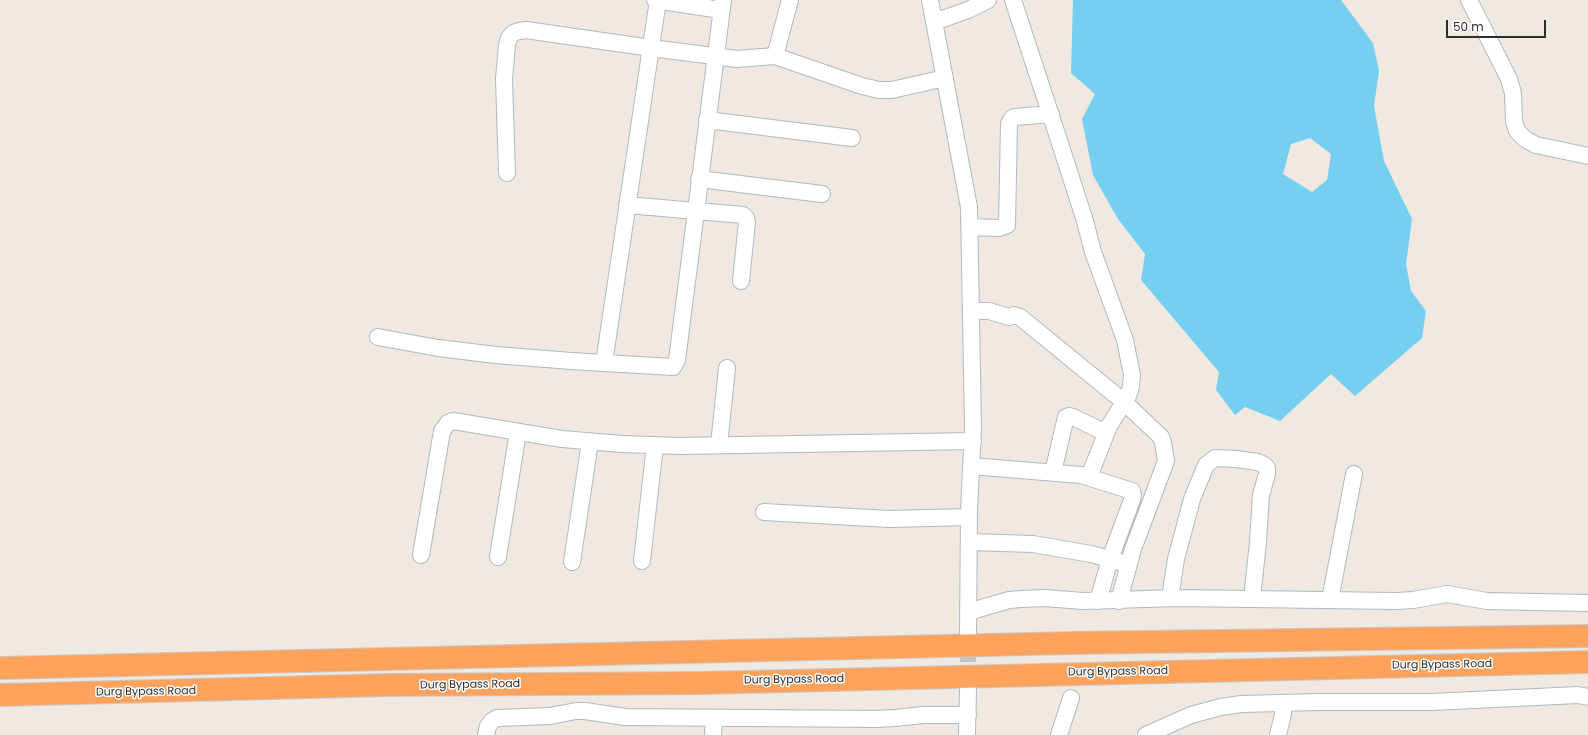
<!DOCTYPE html>
<html>
<head>
<meta charset="utf-8">
<style>
  body { margin:0 }
  #map { position:relative; width:1588px; height:735px; overflow:hidden; background:#efe9e1; font-family:Poppins,sans-serif }
  canvas { display:block }
  .scale { position:absolute; left:1446px; top:20px; width:100px; height:18px; box-sizing:border-box; border:2px solid #2e2e2e; border-top:0; padding-left:5px; font-size:12px; line-height:14px; white-space:nowrap; color:#2e2e2e; -webkit-text-stroke:3px #fff; paint-order:stroke }
</style>
</head>
<body>
<div id="map">
<canvas width="1588" height="735"></canvas>
<div class="scale">50 m</div>
</div>
<script>
const context = document.querySelector('canvas').getContext('2d');
context.lineJoin = 'round';
function paint(path, color) { context.fillStyle = color; context.fill(path, 'evenodd'); }
const toPath = rows => new Path2D(rows.map(r => 'M' + r).join(''));
function trace(path, color, width, dash) { context.strokeStyle = color; context.lineWidth = width; context.lineCap = dash ? 'butt' : 'round'; context.setLineDash(dash || []); context.stroke(path); }
function label(font, color, halo, rows, align = 'center') {
  context.font = font + ' Poppins,sans-serif'; context.lineWidth = 3; context.setLineDash([]); context.textBaseline = 'middle'; context.strokeStyle = halo; context.fillStyle = color; for (const [text, x, y, turn = 0] of rows) {
    context.save(); context.translate(x, y); context.rotate((+turn || 0) * Math.PI / 180); context.textAlign = isNaN(turn) ? turn : align; if (halo) context.strokeText(text, 0, 0); context.fillText(text, 0, 0); context.restore();
  }
}
paint(toPath([
  [1073,0,1341,0,1373,43,1379,71,1374,106,1384,161,1412,219,1406,264,1411,291,1426,311,1422,338,1355,396,1331,374,1280,421,1245,407,1235,415,1216,390,1219,372,1141,280,1145,254,1118,219,1093,175,1082,119,1095,94,1071,73],
  [1310,138,1331,154,1327,180,1312,192,1283,174,1291,144]
]), '#75cff0');
trace(toPath([
  [968,686,968,636]
]), '#c8c4bd', 16, [16, 8]);
const street = toPath([
  [655,0,721,10],
  [930,0,969,207,973,428,969,511,968,634],
  [1013,0,1055,128,1085,221,1093,252,1125,340,1132,375,1131,387,1128,396,1109,426,1089,477],
  [1469,0,1509,79,1513,93,1514,121,1517,131,1525,139,1536,145,1588,156],
  [934,22,968,10,988,0],
  [775,56,790,0],
  [707,120,852,138],
  [507,173,504,79,507,45,509,38,513,33,519,31,526,30,651,48,737,59,775,56,862,86,879,90,892,90,945,78],
  [699,179,822,194],
  [627,205,743,215,746,218,747,222,741,281],
  [970,227,999,228,1007,225,1009,124,1011,120,1014,117,1051,114],
  [972,311,989,311,1009,317,1014,315,1020,317,1124,402,1161,437,1163,443,1166,461,1133,549,1119,601],
  [378,337,438,348,496,355,571,361,673,367,677,360,723,0],
  [604,363,658,0],
  [719,445,727,368],
  [971,466,1081,475,1132,491,1133,495,1132,500,1110,559,1098,601],
  [1053,472,1066,417,1069,416,1073,417,1106,433],
  [764,512,889,519,969,517],
  [969,542,1033,544,1091,554,1120,562],
  [421,555,442,431,448,423,453,421,562,439,622,444,680,446,973,441],
  [498,557,518,432],
  [642,561,655,445],
  [572,562,590,442],
  [1170,598,1176,559,1192,499,1206,465,1215,458,1236,459,1258,462,1264,465,1267,468,1267,474,1261,495,1258,542,1252,599],
  [1330,600,1354,474],
  [968,612,1009,600,1022,599,1044,598,1083,601,1177,598,1396,601,1413,600,1447,594,1487,601,1588,603],
  [486,735,488,726,492,721,497,718,550,716,576,711,585,711,625,717,876,719,895,718,923,715,968,715],
  [713,735,714,718],
  [967,735,968,690],
  [1059,735,1071,698],
  [1146,735,1191,715,1221,707,1241,704,1319,702,1432,702,1578,695,1588,697],
  [1278,735,1283,714,1283,703]
]);
const highway = toPath([
  [0,668,1072,643,1588,636],
  [0,695,388,685,703,683,1588,662]
]);
trace(street, '#b4b7c1', 18);
trace(highway, '#c9c9c9', 24);
trace(street, '#fff', 16);
trace(highway, '#ffa35c', 22);
label('11px', '#2e2e2e', '#fff', [
  ["Durg Bypass Road",1442,665,-1],
  ["Durg Bypass Road",1118,672,-1],
  ["Durg Bypass Road",794,680,-1],
  ["Durg Bypass Road",470,685,-1],
  ["Durg Bypass Road",146,692,-1]
]);
</script>
</body>
</html>
